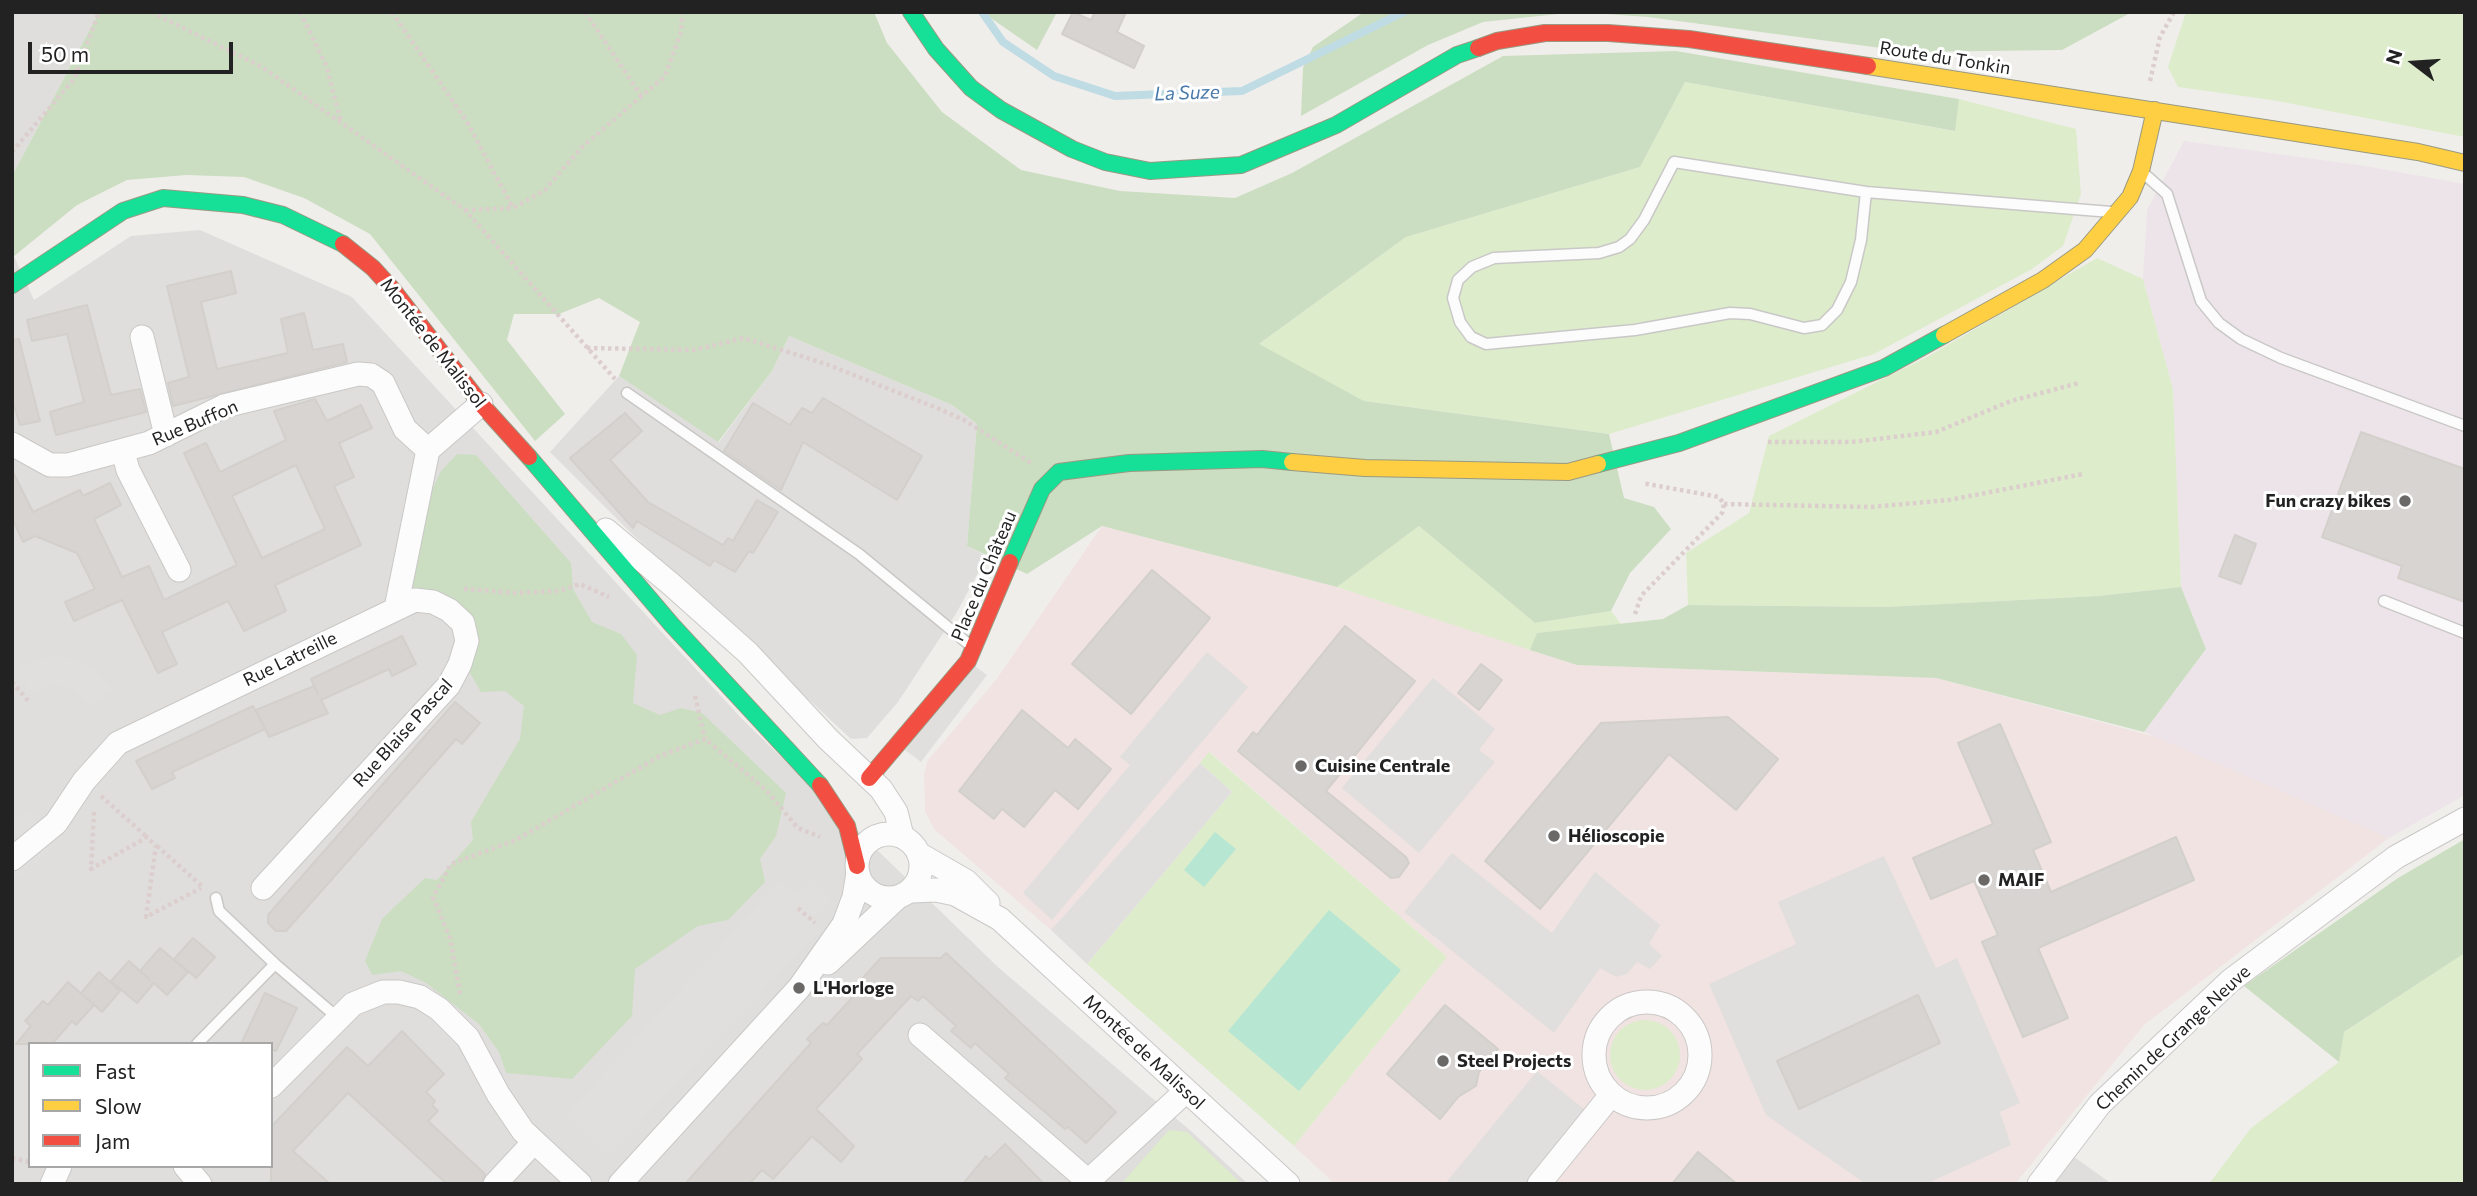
<!DOCTYPE html>
<html>
<head>
<meta charset="utf-8">
<style>
  body { margin:0 }
  #map { position:relative; width:2477px; height:1196px; overflow:hidden; background:#f0eeeb; font-family:Commissioner,sans-serif }
  canvas { display:block }
  .frame { position:absolute; inset:0; border:14px solid #222; pointer-events:none }
  .legend { position:absolute; left:28px; top:1042px; width:245px; height:126px; box-sizing:border-box; background:#fff; border:2px solid #a7a7a7; margin:0; padding:9px 12px; list-style:none; font-size:21px; color:#222 }
  .legend li { display:flex; align-items:center; gap:14px; height:35px }
  .legend b { width:35px; border:2px solid #a7a7a7 }
  .north { position:absolute; left:2379px; top:28px; width:70px; height:70px; -webkit-text-stroke:5px #fff; paint-order:stroke; rotate:287deg; font-size:19px; font-weight:700; line-height:28px; text-align:center; color:#222 }
  .north::after { content:''; display:block; margin:auto; width:24px; height:32px; background:#222; clip-path:polygon(50% 0,100% 100%,50% 72%,0 100%) }
  .scale { position:absolute; left:28px; top:42px; width:205px; height:32px; box-sizing:border-box; border:4px solid #222; border-top:0; padding-left:9px; font-size:21px; line-height:24px; white-space:nowrap; color:#222; -webkit-text-stroke:5px #fff; paint-order:stroke }
</style>
</head>
<body>
<div id="map">
<canvas width="2477" height="1196"></canvas>
<div class="frame"></div>
<ul class="legend">
<li><b style="height:9px;background:#16e098"></b>Fast</li>
<li><b style="height:9px;background:#ffcf43"></b>Slow</li>
<li><b style="height:9px;background:#f24e42"></b>Jam</li>
</ul>
<div class="north">N</div>
<div class="scale">50 m</div>
</div>
<script>
const context = document.querySelector('canvas').getContext('2d');
context.lineJoin = 'round';
function paint(path, color) { context.fillStyle = color; context.fill(path, 'evenodd'); }
const toPath = rows => new Path2D(rows.map(r => 'M' + r).join(''));
function trace(path, color, width, dash) { context.strokeStyle = color; context.lineWidth = width; context.lineCap = dash ? 'butt' : 'round'; context.setLineDash(dash || []); context.stroke(path); }
function label(font, color, halo, rows, align = 'center') {
  context.font = font + ' Commissioner,sans-serif'; context.lineWidth = 6; context.setLineDash([]); context.textBaseline = 'middle'; context.strokeStyle = halo; context.fillStyle = color; for (const [text, x, y, turn = 0] of rows) {
    context.save(); context.translate(x, y); context.rotate((+turn || 0) * Math.PI / 180); context.textAlign = isNaN(turn) ? turn : align; if (halo) context.strokeText(text, 0, 0); context.fillText(text, 0, 0); context.restore();
  }
}
paint(toPath([
  [12,12,99,12,12,176],
  [200,230,352,297,743,720,999,968,1192,1132,1248,1184,12,1184,12,252,34,300,131,236],
  [30,1044,271,1044,271,1166,30,1166],
  [789,336,952,405,977,424,967,546,987,556,957,612,898,702,867,738,851,739,631,533,550,452,619,376,719,442,772,371],
  [2070,1154,2112,1184,2052,1184]
]), '#dfdedc');
paint(toPath([
  [1102,526,1337,587,1577,665,1936,678,2167,740,2389,838,2144,1025,2015,1184,1335,1184,1294,1146,1447,957,1210,752,1051,930,934,829,925,811,924,774,928,760,996,680]
]), '#f1e3e1');
paint(toPath([
  [2184,141,2365,166,2465,184,2465,795,2389,838,2144,732,2206,649,2181,587,2173,389,2143,279,2147,210]
]), '#ede4e9');
paint(toPath([
  [2186,12,2465,12,2465,137,2272,100,2178,87,2168,67],
  [1685,82,1954,131,1959,99,2076,129,2081,194,2063,246,2032,269,1874,354,1609,434,1364,401,1258,345,1406,237,1640,167],
  [2097,258,2143,279,2173,389,2181,587,2098,596,1885,607,1688,605,1686,553,1749,513,1769,436,1927,357],
  [1419,526,1535,623,1611,611,1621,624,1538,633,1530,650,1337,587],
  [1209,752,1447,957,1294,1146,1087,964,1232,792,1200,763],
  [2465,953,2465,1184,2209,1184,2251,1128,2339,1062,2343,1033],
  '1610 1055a35 35 0 1 1 70 0a35 35 0 1 1-70 0Z',
  [1169,1130,1187,1132,1242,1184,1121,1184]
]), '#ddeccb');
paint(toPath([
  [99,12,874,12,887,43,942,112,1021,170,1120,191,1235,198,1292,173,1503,56,1676,51,1959,99,1955,131,1685,82,1640,167,1406,237,1259,344,1364,401,1609,434,1624,498,1654,507,1671,529,1630,573,1611,611,1535,623,1419,526,1337,587,1102,526,1027,574,967,546,977,424,952,405,789,336,772,371,718,442,619,376,640,322,599,298,559,314,514,314,507,340,565,414,535,441,370,234,304,198,244,177,186,175,127,180,77,205,13,257,12,176],
  [982,12,1057,12,1037,50],
  [1364,12,1577,12,1483,22,1428,45,1301,116,1303,68,1313,47],
  [1578,12,2132,12,2062,50,1911,52,1648,17],
  [457,454,476,455,571,563,573,589,592,622,621,634,637,655,633,703,660,715,681,708,702,713,786,793,776,836,760,859,765,882,728,920,698,926,635,969,632,1016,572,1079,506,1073,499,1052,479,1024,426,983,401,971,372,975,365,961,382,919,425,878,437,880,473,840,471,822,520,739,524,706,505,691,481,692,466,666,462,613,445,594,411,587,431,492,441,471],
  [2181,587,2206,649,2144,732,1936,678,1577,665,1530,650,1537,633,1663,619,1688,605,1885,607,2098,596],
  [2465,839,2465,953,2344,1032,2339,1062,2244,986,2398,878]
]), '#cbdec1');
paint(toPath([
  [1215,832,1236,849,1204,887,1184,870],
  [1329,910,1401,970,1299,1091,1228,1031]
]), '#b7e6d2');
paint(toPath([
  [1207,652,1248,687,1052,920,1023,893,1130,765,1120,757],
  [63,656,93,668,114,689,91,708,68,687,51,685,31,694,18,668,38,658],
  [971,663,987,675,921,762,905,750],
  [1433,678,1495,729,1479,750,1495,762,1419,853,1342,788],
  [1200,763,1232,792,1087,964,1051,930],
  [28,809,57,845,12,881,12,821],
  [1452,853,1552,933,1595,872,1660,925,1649,944,1662,956,1650,969,1637,962,1627,974,1616,977,1600,968,1554,1033,1404,912],
  [1884,856,1936,968,1957,958,2020,1103,2000,1112,2011,1145,1926,1184,1866,1184,1766,1115,1709,984,1796,944,1778,902],
  [811,878,833,898,811,921,821,930,609,1156,566,1115,780,879,797,894],
  [1537,1071,1585,1110,1525,1184,1445,1184]
]), '#e0dfde');
trace(toPath([
  [982,12,1003,42,1054,76,1115,96,1242,91,1404,12]
]), '#bfdbe3', 8);
const building = toPath([
  [1073,12,1091,20,1095,12,1126,12,1117,32,1144,46,1134,68,1062,34,1073,12],
  [231,271,236,293,201,302,217,369,288,353,281,319,304,313,313,350,343,344,347,362,173,406,168,383,189,377,167,286,231,271],
  [87,305,111,395,140,389,146,412,56,435,50,412,84,402,67,334,32,341,27,320,87,305],
  [19,339,40,421,20,425,12,399,12,340,19,339],
  [823,398,922,456,897,500,803,442,781,490,724,451,753,403,790,425,802,408,812,413,823,398],
  [315,399,327,421,361,405,372,428,339,443,354,477,334,486,361,545,275,585,286,611,244,631,228,601,162,632,177,664,158,673,122,600,74,621,65,602,95,589,77,553,35,536,23,542,12,518,12,470,33,512,80,490,83,496,110,483,121,505,94,519,122,577,149,566,164,600,237,565,184,453,206,443,220,472,286,440,274,411,315,399],
  [296,465,325,529,262,558,232,496,296,465],
  [625,413,642,431,610,460,648,502,723,545,728,538,733,541,757,500,778,512,753,553,749,551,735,572,714,560,710,566,637,521,633,528,570,458,625,413],
  [2361,432,2465,469,2465,602,2398,578,2402,566,2322,537,2361,432],
  [2235,535,2256,544,2241,584,2219,576,2235,535],
  [1152,570,1210,618,1131,714,1072,664,1152,570],
  [1345,626,1415,681,1326,791,1406,857,1409,863,1399,877,1391,878,1238,751,1253,732,1257,735,1345,626],
  [402,636,416,664,392,676,389,669,321,700,328,713,269,737,256,710,314,686,318,694,311,679,402,636],
  [1481,664,1502,680,1479,710,1458,693,1481,664],
  [455,702,480,723,462,744,456,739,286,931,276,931,268,923,268,915,455,702],
  [253,706,265,729,172,772,175,778,152,789,136,761,253,706],
  [1022,710,1068,748,1075,739,1111,769,1078,809,1055,790,1024,827,1002,809,994,819,959,791,1022,710],
  [1728,717,1778,759,1736,810,1669,754,1540,909,1485,861,1601,723,1728,717],
  [2000,724,2051,842,2033,850,2051,892,2176,837,2194,880,2038,948,2068,1018,2023,1037,1982,942,1998,935,1974,881,1931,899,1913,858,1993,824,1958,743,2000,724],
  [193,938,215,957,196,978,174,959,193,938],
  [160,948,188,972,167,995,154,983,137,1003,111,981,129,961,150,980,140,971,160,948],
  [946,953,1116,1112,1086,1143,1068,1127,1065,1129,1005,1078,1009,1074,975,1043,971,1048,951,1031,956,1026,923,996,918,1001,911,996,857,1054,862,1059,816,1109,854,1146,841,1162,812,1136,773,1179,762,1170,749,1184,685,1184,811,1043,807,1039,823,1023,827,1025,864,985,860,981,881,958,941,958,946,953],
  [99,972,120,991,102,1012,81,993,99,972],
  [68,982,94,1005,76,1025,72,1021,52,1044,16,1044,31,1026,25,1021,43,1001,48,1005,68,982],
  [265,993,297,1008,276,1051,271,1049,271,1044,241,1044,265,993],
  [1918,995,1940,1043,1799,1109,1777,1061,1918,995],
  [1445,1005,1498,1049,1479,1072,1476,1086,1458,1097,1440,1119,1387,1074,1445,1005],
  [402,1031,444,1074,426,1092,435,1101,432,1105,438,1111,428,1121,485,1174,481,1184,447,1184,348,1093,293,1151,330,1184,271,1184,271,1127,347,1047,368,1066,402,1031],
  [1005,1144,1044,1184,963,1184,986,1156,989,1160,1005,1144],
  [1698,1152,1737,1184,1672,1184,1698,1152]
]);
paint(building, '#d7d4d2');
trace(building, '#d3d0cc', 2);
const lane = toPath([
  [2142,172,2167,194,2201,301,2219,323,2241,339,2281,358,2465,426],
  [1866,192,1861,240,1851,282,1837,310,1822,325,1804,328,1750,314,1730,313,1635,330,1486,344,1471,337,1460,322,1453,298,1458,280,1472,267,1494,258,1599,253,1619,247,1630,239,1644,220,1674,162,1866,192,2111,212],
  [627,393,859,554,971,646],
  [2384,601,2465,633],
  [216,898,219,911,275,964],
  [197,1044,275,964,338,1018]
]);
const street = toPath([
  [142,337,166,435],
  [12,444,50,465,68,465,149,443,224,406,358,374,371,375,383,383,405,429,428,450],
  [123,452,128,470,179,570],
  [606,530,672,585,748,653,828,739,881,789,896,812,902,836],
  [396,608,428,450,481,404],
  '857 866a32 32 0 1 1 64 0a32 32 0 1 1-64 0Z',
  [919,854,966,881,988,903],
  [12,859,56,823,84,781,118,743,415,600,433,602,449,610,463,623,467,641,460,664,449,685,263,888],
  [911,891,936,890,955,894,1000,919,1288,1184],
  [828,963,898,897],
  '1594 1055a53 53 0 1 1 106 0a53 53 0 1 1-106 0Z',
  [920,1035,1088,1181],
  [271,1086,353,1004,383,992,399,992,420,997,439,1009,468,1038,498,1094,523,1131,580,1184],
  [185,1166,200,1184],
  [52,1184,60,1166],
  [495,1184,533,1143],
  [620,1184,799,988,844,924,854,897,858,873],
  [1085,1184,1186,1091],
  [1539,1184,1611,1095],
  [2039,1184,2100,1104,2230,981,2396,857,2465,819]
]);
const fast = toPath([
  [911,12,936,49,971,88,1001,110,1072,149,1105,162,1150,171,1241,165,1336,125,1457,55,1478,48],
  [12,285,123,211,163,198,243,205,283,215,343,244],
  [529,457,672,625,820,785],
  [1598,464,1679,443,1884,368,1944,335],
  [1010,562,1042,489,1059,472,1129,463,1262,459,1292,462]
]);
const slow = toPath([
  [1868,66,2418,152,2465,163],
  [1944,335,2043,280,2085,250,2130,197,2141,171,2155,110],
  [1292,462,1365,468,1568,472,1598,464]
]);
const jam = toPath([
  [1478,48,1497,41,1545,33,1608,33,1689,39,1868,66],
  [343,244,373,268,393,290,481,404,529,457],
  [869,778,968,661,1010,562],
  [820,785,847,826,857,866]
]);
trace(lane, '#c9c8c7', 13);
trace(street, '#c9c8c7', 25);
trace(fast, '#999a82', 18);
trace(slow, '#999a82', 18);
trace(jam, '#999a82', 18);
trace(toPath([
  [151,12,262,67,465,210,615,379],
  [300,12,326,65,341,122],
  [392,12,467,122,513,208],
  [585,12,642,97],
  [2150,81,2160,37,2174,12],
  [12,152,74,79,99,12],
  [465,210,513,208,545,190,581,148,665,76,681,32,682,12],
  [587,348,694,350,744,338,826,364,937,408,964,420,1031,463],
  [1768,442,1852,442,1936,432,2011,401,2079,383],
  [1724,504,1871,507,1949,500,2083,474],
  [464,589,517,593,559,591,580,584,609,597],
  [1635,614,1641,596,1722,513,1724,504,1719,497,1642,483],
  [12,682,30,703],
  [695,696,705,739],
  [101,796,147,837],
  [94,812,91,869,147,837,156,846,146,917,201,888],
  [157,846,203,887],
  [798,908,815,923],
  [460,994,450,938,433,897,451,864,516,840,660,756,705,739,766,790,798,828,820,837],
  [12,1158,30,1162]
]), '#dccecd', 4.5, [3.5, 3.5]);
trace(lane, '#fdfcfc', 10);
trace(street, '#fdfcfc', 23);
trace(fast, '#16e098', 16);
trace(slow, '#ffcf43', 16);
trace(jam, '#f24e42', 16);
for (const [x, y, r, color] of [
  [2405,501,7,"#6a6968"],
  [1301,766,7,"#6a6968"],
  [1554,836,7,"#6a6968"],
  [1984,880,7,"#6a6968"],
  [799,988,7,"#6a6968"],
  [1443,1061,7,"#6a6968"]
]) { const dot = new Path2D(); dot.arc(x, y, r, 0, 2 * Math.PI); context.fillStyle = color; context.fill(dot); trace(dot, '#fff', 2.5); }
label('18px', '#222', '#fff', [
  ["Route du Tonkin",1945,58,9],
  ["Montée de Malissol",433,343,52],
  ["Rue Buffon",195,423,-23],
  ["Place du Château",984,576,-67],
  ["Rue Latreille",290,659,-26],
  ["Rue Blaise Pascal",403,733,-48],
  ["Chemin de Grange Neuve",2173,1038,-43],
  ["Montée de Malissol",1144,1052,43]
]);
label('bold 18px', '#222', '#fff', [
  ["Fun crazy bikes",2391,501,"right"],
  ["Cuisine Centrale",1315,766],
  ["Hélioscopie",1568,836],
  ["MAIF",1998,880],
  ["L'Horloge",813,988],
  ["Steel Projects",1457,1061]
], 'left');
label('italic 19px', '#4a7aab', '#fff', [
  ["La Suze",1187,93,-2]
]);
</script>
</body>
</html>
